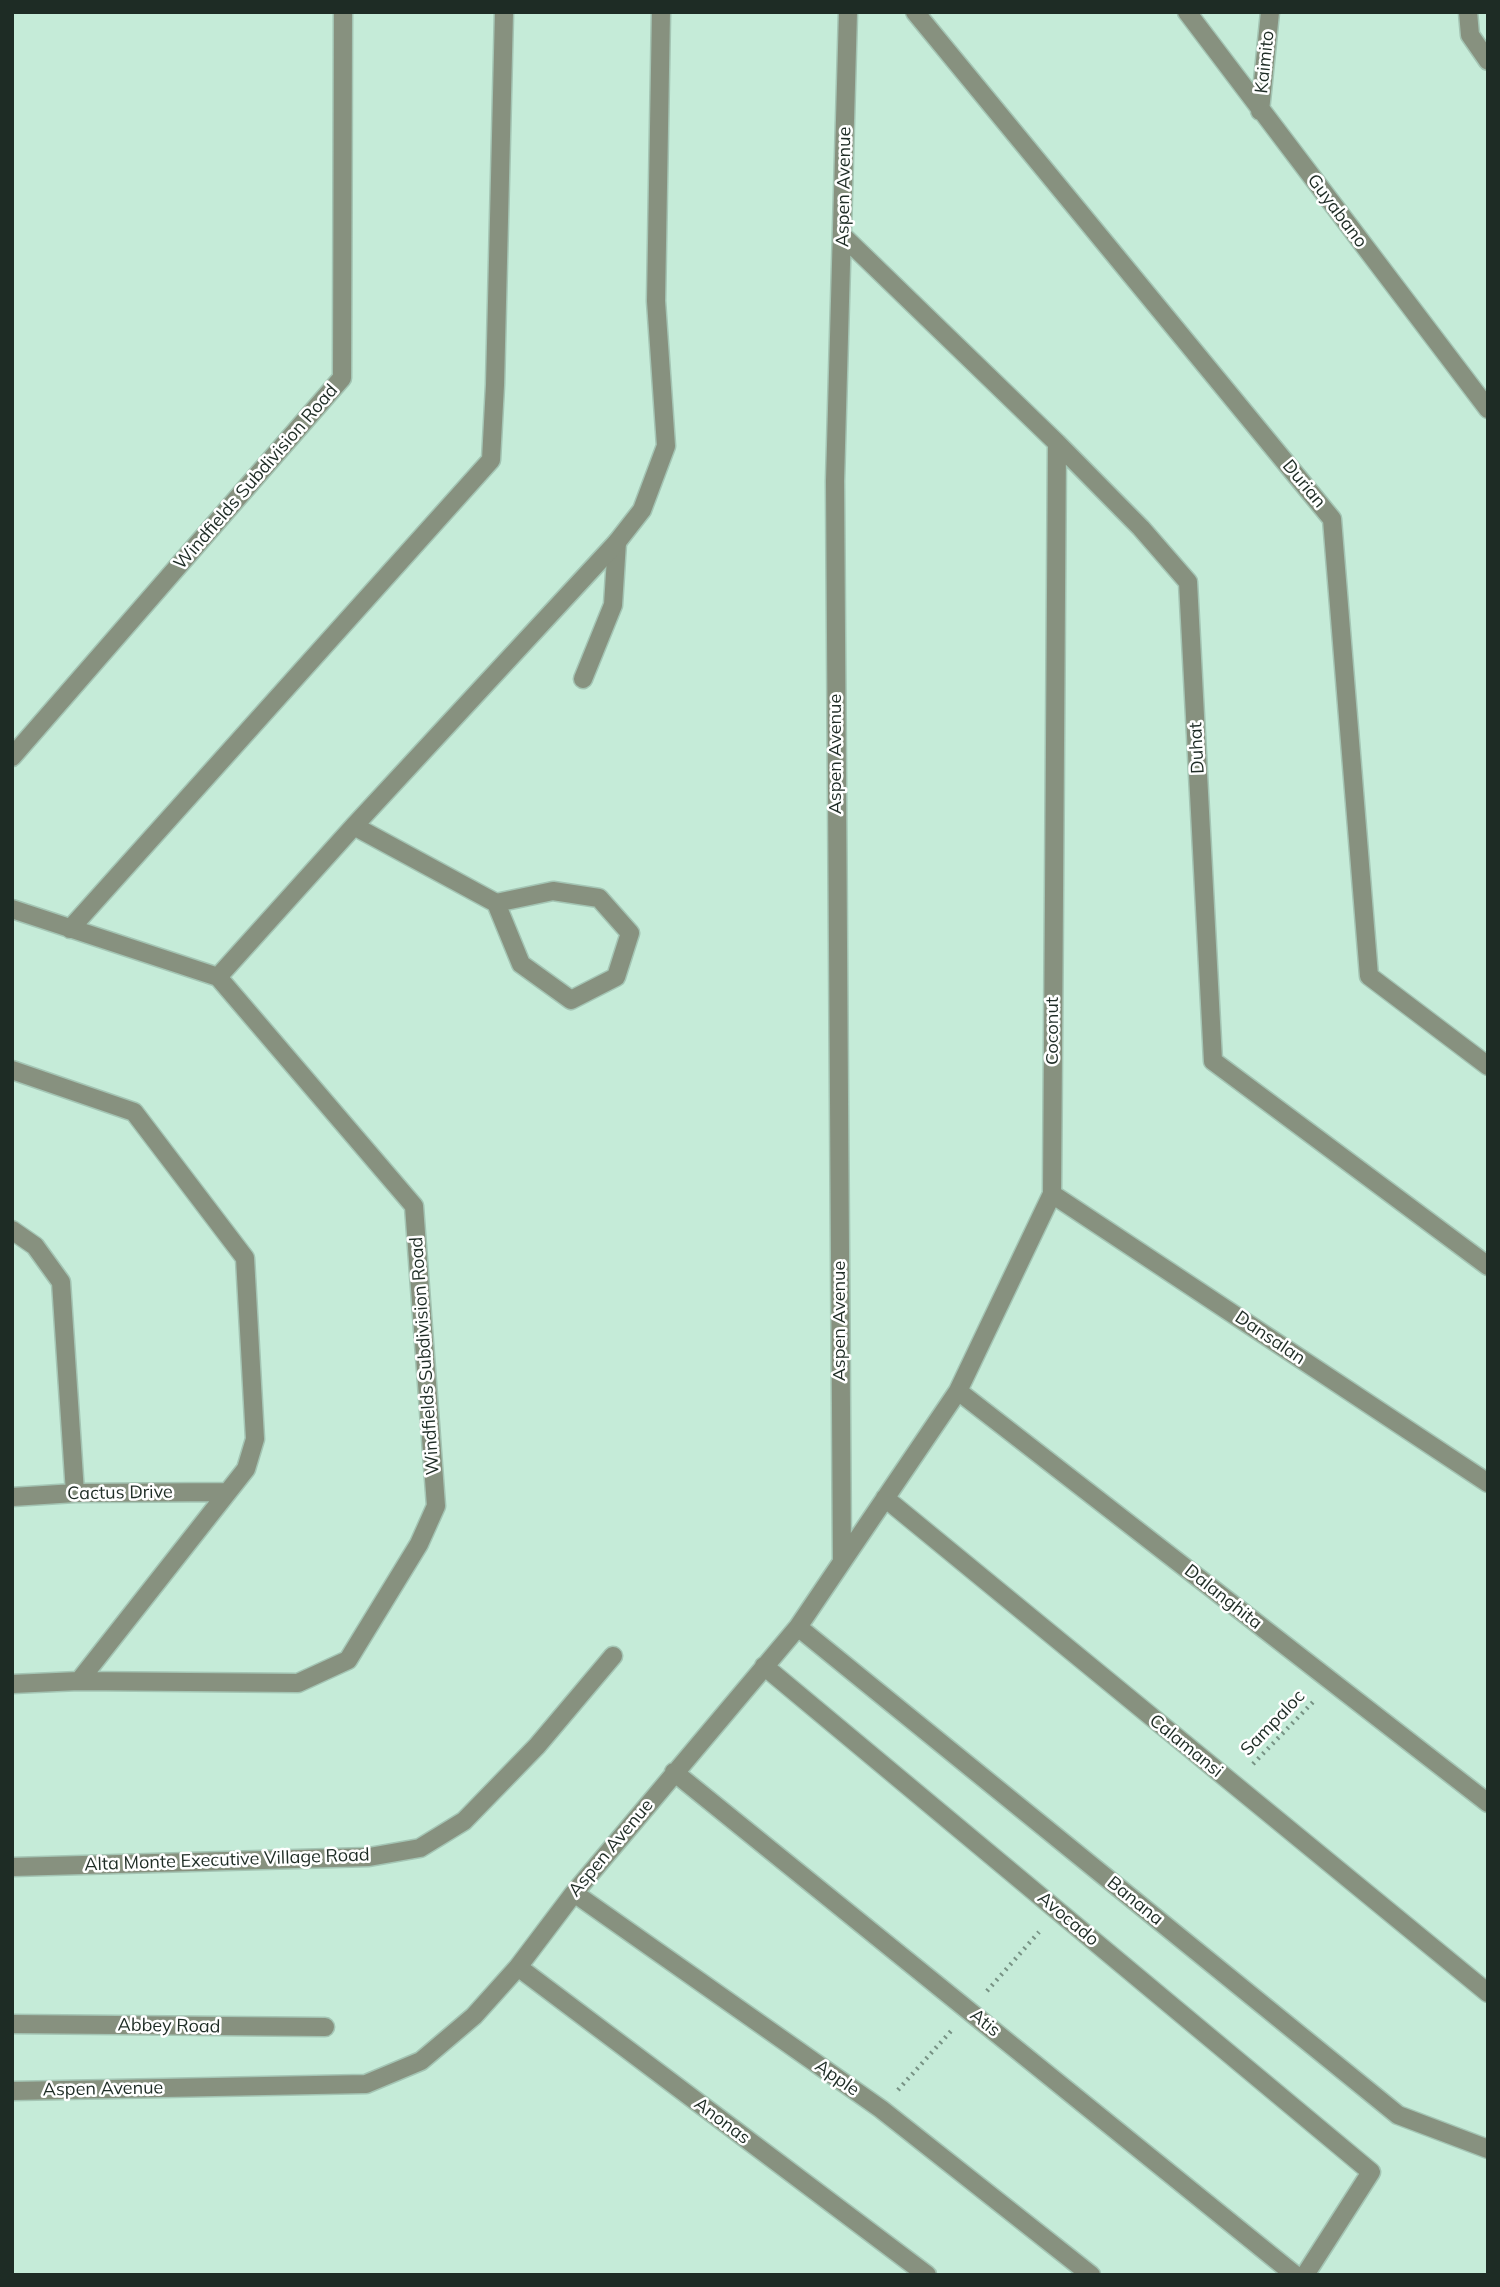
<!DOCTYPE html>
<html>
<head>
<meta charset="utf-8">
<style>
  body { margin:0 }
  #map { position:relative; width:1500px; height:2287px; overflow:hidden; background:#c5ebd8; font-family:Mulish,sans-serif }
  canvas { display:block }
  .frame { position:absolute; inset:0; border:14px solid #1e2c25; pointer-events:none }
</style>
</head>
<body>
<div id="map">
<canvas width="1500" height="2287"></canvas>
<div class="frame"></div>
</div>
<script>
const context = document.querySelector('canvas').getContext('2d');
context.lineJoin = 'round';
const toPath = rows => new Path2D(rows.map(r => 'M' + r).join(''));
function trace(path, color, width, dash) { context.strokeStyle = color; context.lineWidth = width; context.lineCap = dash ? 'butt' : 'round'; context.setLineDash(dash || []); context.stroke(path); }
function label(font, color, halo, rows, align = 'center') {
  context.font = font + ' Mulish,sans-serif'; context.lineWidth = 5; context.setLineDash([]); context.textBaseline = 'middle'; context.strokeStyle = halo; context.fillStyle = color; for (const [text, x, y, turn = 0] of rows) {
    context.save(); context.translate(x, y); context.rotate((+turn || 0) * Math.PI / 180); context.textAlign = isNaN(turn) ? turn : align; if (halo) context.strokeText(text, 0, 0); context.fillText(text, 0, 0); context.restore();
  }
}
const lane = toPath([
  [583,679,613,605,617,542]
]);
const street = toPath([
  [915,12,1332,519,1369,976,1488,1066],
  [1187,12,1488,409],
  [1468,12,1470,35,1488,61],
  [1260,111,1270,12],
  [843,236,1057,443,1141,528,1188,582,1213,1061,1488,1266],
  [12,757,342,378,343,12],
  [354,826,496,903,553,891,599,898,630,933,616,977,571,1000,521,964,496,903],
  [12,909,218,977,414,1206,436,1506,419,1544,348,1660,298,1683,79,1681,12,1684],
  [70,929,491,460,495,385,504,12],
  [218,977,354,826,617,542,642,510,666,446,656,301,661,12],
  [12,1070,134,1112,245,1258,255,1439,246,1469,79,1681],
  [1052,1194,1488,1483],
  [12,1230,35,1246,61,1282,75,1493],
  [958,1391,1488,1803],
  [12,1497,75,1493,228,1492],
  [885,1498,1488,1993],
  [842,1562,958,1391,1052,1194,1057,443],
  [798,1627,1398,2115,1488,2149],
  [764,1666,1371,2172,1305,2275],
  [674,1772,1295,2275],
  [12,1867,369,1857,420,1848,464,1821,537,1746,613,1656],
  [574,1893,881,2109,1091,2275],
  [518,1967,927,2275],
  [12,2024,325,2027],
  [12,2091,366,2084,421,2061,474,2016,518,1967,574,1893,798,1627,842,1562,835,481,848,12]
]);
trace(lane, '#a4c5b4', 21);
trace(street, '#a4c5b4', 21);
trace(toPath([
  [1253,1764,1313,1702],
  [987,1991,1039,1932],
  [898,2090,951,2031]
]), '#779284', 4.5, [2, 5]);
trace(lane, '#87917f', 18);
trace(street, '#87917f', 18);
label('18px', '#1e2c25', '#fff', [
  ["Kaimito",1265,62,-84],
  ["Aspen Avenue",844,187,-89],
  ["Guyabano",1337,211,53],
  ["Windfields Subdivision Road",256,477,-49],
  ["Durian",1304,484,50],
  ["Duhat",1197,748,-93],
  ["Aspen Avenue",836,754,-90],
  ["Coconut",1053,1031,-90],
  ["Aspen Avenue",840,1321,-90],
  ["Dansalan",1270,1338,34],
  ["Windfields Subdivision Road",425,1356,-94],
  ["Cactus Drive",120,1493,-1],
  ["Dalanghita",1223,1597,38],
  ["Sampaloc",1273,1723,-46],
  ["Calamansi",1186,1746,39],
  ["Aspen Avenue",611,1848,-50],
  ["Alta Monte Executive Village Road",227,1860,-2],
  ["Banana",1135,1901,39],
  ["Avocado",1068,1919,40],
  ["Atis",985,2023,39],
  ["Abbey Road",169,2026,1],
  ["Apple",837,2078,35],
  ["Aspen Avenue",103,2089,-1],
  ["Anonas",722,2121,37]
]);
</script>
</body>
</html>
